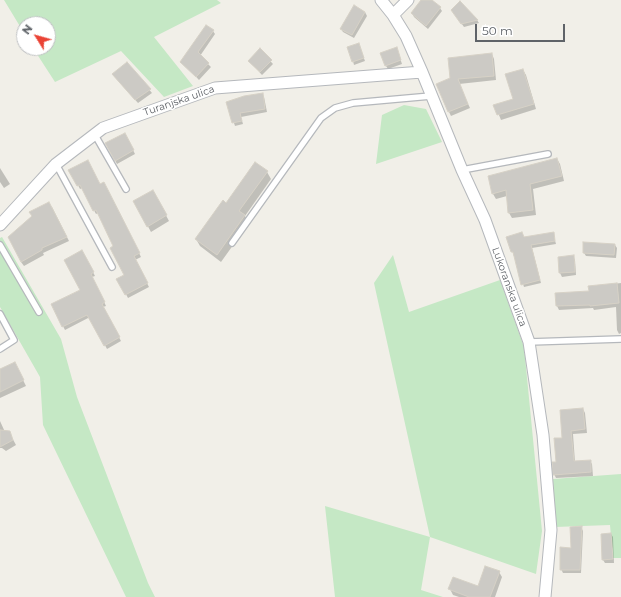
<!DOCTYPE html>
<html>
<head>
<meta charset="utf-8">
<style>
  body { margin:0 }
  #map { position:relative; width:621px; height:597px; overflow:hidden; background:#f1efe8; font-family:Montserrat,sans-serif }
  canvas { display:block }
  .north { position:absolute; left:16px; top:16px; width:40px; height:40px; box-sizing:border-box; background:#fff; border:1px solid #bfc1c3; border-radius:50%; rotate:307deg; font-size:11px; font-weight:700; line-height:16px; text-align:center; color:#5f6368 }
  .north::after { content:''; display:block; margin:auto; width:14px; height:18px; background:#ea4335; clip-path:polygon(50% 0,100% 100%,50% 72%,0 100%) }
  .scale { position:absolute; left:475px; top:24px; width:90px; height:18px; box-sizing:border-box; border:2px solid #5f6368; border-top:0; padding-left:5px; font-size:12px; line-height:14px; white-space:nowrap; color:#5f6368; -webkit-text-stroke:3px #fff; paint-order:stroke }
</style>
</head>
<body>
<div id="map">
<canvas width="621" height="597"></canvas>
<div class="north">N</div>
<div class="scale">50 m</div>
</div>
<script>
const context = document.querySelector('canvas').getContext('2d');
context.lineJoin = 'round';
function paint(path, color) { context.fillStyle = color; context.fill(path, 'evenodd'); }
const toPath = rows => new Path2D(rows.map(r => 'M' + r).join(''));
function trace(path, color, width, dash) { context.strokeStyle = color; context.lineWidth = width; context.lineCap = dash ? 'butt' : 'round'; context.setLineDash(dash || []); context.stroke(path); }
function label(font, color, halo, rows, align = 'center') {
  context.font = font + ' Montserrat,sans-serif'; context.lineWidth = 3; context.setLineDash([]); context.textBaseline = 'middle'; context.strokeStyle = halo; context.fillStyle = color; for (const [text, x, y, turn = 0] of rows) {
    context.save(); context.translate(x, y); context.rotate((+turn || 0) * Math.PI / 180); context.textAlign = isNaN(turn) ? turn : align; if (halo) context.strokeText(text, 0, 0); context.fillText(text, 0, 0); context.restore();
  }
}
paint(toPath([
  [4,0,217,0,221,3,154,37,193,86,164,97,121,51,55,82,33,48,48,48,48,24,24,24,24,33],
  [404,105,426,109,442,142,376,164,382,115],
  [2,237,61,339,77,397,148,583,155,597,126,597,43,425,40,377,0,307,0,238],
  [393,255,409,312,500,280,524,347,542,531,536,574,430,537,421,590,443,597,335,597,325,506,430,537,374,283],
  [621,474,621,558,613,558,610,525,555,527,553,479]
]), '#c5e8c5');
paint(toPath([
  [423,0,430,0,440,8,442,11,428,29,414,17,412,13],
  [460,3,477,20,479,23,464,27,454,13],
  [365,12,367,16,354,38,343,32,341,29],
  [213,31,215,34,200,56,211,67,199,80,182,62],
  [359,45,365,61,354,65,353,61],
  [260,50,273,64,262,75,249,61],
  [398,52,402,64,388,69,386,66],
  [492,54,494,59,496,80,459,84,470,108,451,116,449,112,451,79],
  [127,63,152,93,138,103,113,75],
  [523,70,526,75,536,109,501,120,495,105,514,99],
  [262,94,264,97,267,112,241,117,243,124,235,126,227,102],
  [125,134,135,154,117,164,106,144],
  [557,159,560,164,564,181,533,189,536,215,512,218,509,213,507,196,496,199,493,194],
  [0,168,10,184,4,188,0,182],
  [70,170,100,186,106,187,141,257,135,260,149,287,128,298,118,279,125,276,115,246,98,213,96,214,82,188,80,189],
  [267,172,271,179,245,216,249,223,221,262,200,246,196,239,227,204],
  [153,191,169,221,151,232,134,201],
  [52,207,69,241,43,253,44,255,24,266,21,262],
  [522,233,524,238,553,233,556,244,532,248,541,283,524,287,508,238],
  [615,245,617,248,616,258,586,256,584,253],
  [82,251,95,276,92,277,106,306,103,307,121,341,107,349,90,317,65,330,52,305,81,290],
  [573,256,575,260,576,275,562,277,560,273,559,258],
  [621,283,621,333,619,334,617,330,616,307,594,310,593,308,559,310,557,306,556,294,590,292,589,287],
  [17,368,26,386,0,398,0,370],
  [583,409,585,413,587,433,573,434,575,462,590,461,592,464,593,476,556,478,554,474,563,439],
  [0,421,5,432,9,432,16,445,6,451,2,448,0,448],
  [581,527,583,531,581,573,563,573,561,569,572,549],
  [611,534,613,537,614,563,605,563,603,560],
  [499,572,502,577,495,597,459,597,453,595,450,589,478,587]
]), '#0003');
const building = toPath([
  [421,0,432,0,441,7,426,26,411,13,421,0],
  [460,1,478,20,461,24,451,10,460,1],
  [354,5,365,12,352,35,340,29,354,5],
  [206,25,214,30,198,52,209,63,196,77,180,62,206,25],
  [359,43,364,58,352,62,347,47,359,43],
  [397,47,401,60,385,66,380,53,397,47],
  [260,48,272,60,260,72,248,61,260,48],
  [492,53,494,76,458,79,468,104,448,112,436,84,450,78,448,58,492,53],
  [127,62,151,89,135,100,112,74,127,62],
  [523,69,534,104,497,115,493,105,513,99,505,74,523,69],
  [263,93,265,109,240,113,242,121,232,123,226,102,244,96,263,93],
  [125,133,134,150,115,161,105,143,125,133],
  [557,158,562,176,530,184,533,210,508,213,506,190,492,194,488,176,557,158],
  [88,160,100,184,104,182,140,253,134,256,148,283,125,295,116,279,124,275,110,248,113,246,96,210,93,211,80,185,77,186,68,170,88,160],
  [255,162,268,171,239,211,245,215,217,255,195,239,223,200,226,203,255,162],
  [153,190,167,215,147,227,133,201,153,190],
  [49,202,67,237,42,248,42,250,21,262,8,237,32,216,29,212,49,202],
  [522,232,524,237,554,232,555,241,531,245,540,280,521,285,513,252,511,252,506,237,522,232],
  [583,242,615,244,614,255,583,253,583,242],
  [82,250,94,272,91,274,105,302,102,304,120,337,104,346,87,315,62,327,51,304,80,290,64,260,82,250],
  [574,255,575,272,559,273,558,257,574,255],
  [617,283,619,303,590,306,590,305,556,306,555,293,589,291,588,286,617,283],
  [15,362,24,380,0,392,0,369,15,362],
  [583,408,585,429,571,431,574,461,591,460,591,472,553,475,552,462,556,462,554,438,562,438,560,410,583,408],
  [0,430,10,431,13,440,0,447,0,430],
  [582,526,580,570,560,570,560,547,571,548,570,527,582,526],
  [611,533,613,559,602,560,601,534,611,533],
  [485,566,500,571,490,597,469,597,448,589,453,577,478,586,485,566]
]);
paint(building, '#cccac5');
trace(building, '#d6d1c6', 1);
const service = toPath([
  [95,135,126,189],
  [56,164,112,267],
  [462,170,548,154],
  [232,243,321,118,335,108,353,103,431,96],
  [0,245,39,312],
  [0,314,14,340,0,349],
  [529,342,621,339]
]);
const minor = toPath([
  [381,0,393,15,406,36,422,72,462,170,485,220,529,342,543,435,551,530,545,597],
  [393,15,408,0],
  [0,225,56,164,103,128,215,88,422,72]
]);
trace(service, '#b5b8bc', 8);
trace(minor, '#b5b8bc', 13);
trace(service, '#fff', 5.5);
trace(minor, '#fff', 11);
label('10px', '#5f6368', '#fff', [
  ["Turanjska ulica",179,101,-19],
  ["Lukoranska ulica",509,287,70]
]);
</script>
</body>
</html>
